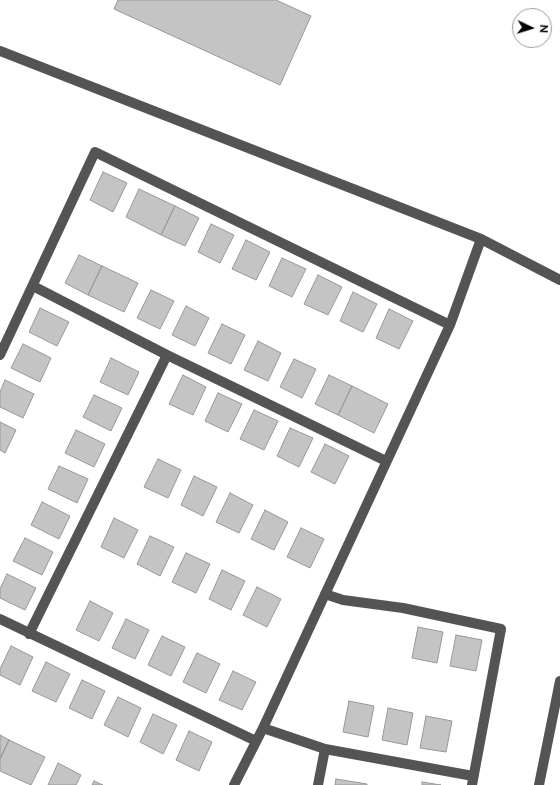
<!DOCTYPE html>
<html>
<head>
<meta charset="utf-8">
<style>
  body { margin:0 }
  #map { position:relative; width:560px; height:785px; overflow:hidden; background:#fff; font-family:Raleway,sans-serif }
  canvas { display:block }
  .north { position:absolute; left:512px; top:8px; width:40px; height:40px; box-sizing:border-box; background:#fff; border:1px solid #999; border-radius:50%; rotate:94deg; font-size:11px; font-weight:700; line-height:16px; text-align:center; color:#000 }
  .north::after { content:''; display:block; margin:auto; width:14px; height:18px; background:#000; clip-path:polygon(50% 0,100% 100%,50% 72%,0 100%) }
</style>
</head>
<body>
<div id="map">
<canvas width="560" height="785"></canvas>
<div class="north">N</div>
</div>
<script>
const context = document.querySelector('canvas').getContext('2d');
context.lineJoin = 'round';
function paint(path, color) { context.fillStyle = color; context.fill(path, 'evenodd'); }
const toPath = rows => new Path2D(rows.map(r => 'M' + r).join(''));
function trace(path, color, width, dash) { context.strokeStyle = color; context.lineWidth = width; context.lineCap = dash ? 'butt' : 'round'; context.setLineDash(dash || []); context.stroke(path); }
const building = toPath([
  [118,0,276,0,311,16,280,85,114,9,118,0],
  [103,172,127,183,113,212,90,200,103,172],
  [139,189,175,206,161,235,126,217,139,189],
  [175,206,199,218,185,246,161,235,175,206],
  [211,224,234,235,220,263,198,252,211,224],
  [246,240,270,252,256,280,232,269,246,240],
  [79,255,102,266,88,295,65,283,79,255],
  [282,258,306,269,292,297,269,286,282,258],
  [102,266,138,283,124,312,88,295,102,266],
  [318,275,342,287,328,315,304,304,318,275],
  [151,290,174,301,160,329,137,318,151,290],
  [353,292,377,304,363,332,340,321,353,292],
  [186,306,209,318,195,346,172,335,186,306],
  [40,308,69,322,57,346,29,332,40,308],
  [389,309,413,321,399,349,376,338,389,309],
  [222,324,245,335,231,364,208,353,222,324],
  [258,341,281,353,268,381,244,370,258,341],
  [23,344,51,358,40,382,11,368,23,344],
  [111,358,139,372,128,395,100,382,111,358],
  [294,359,316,369,302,398,280,387,294,359],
  [183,375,206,387,193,415,169,404,183,375],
  [329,375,352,386,338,415,315,404,329,375],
  [5,380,34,394,23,418,0,407,0,392,5,380],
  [352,386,388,404,374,433,338,415,352,386],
  [218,393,242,404,228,432,205,421,218,393],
  [94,395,122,408,111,431,83,417,94,395],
  [254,410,278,421,264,450,240,439,254,410],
  [0,422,16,430,5,453,0,450,0,422],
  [290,428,313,438,299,467,277,456,290,428],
  [76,430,105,444,94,467,65,453,76,430],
  [325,444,349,456,335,484,311,472,325,444],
  [158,459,181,470,168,498,144,487,158,459],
  [59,466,88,479,77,503,48,489,59,466],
  [194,476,217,487,203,516,181,505,194,476],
  [230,493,253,505,239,533,216,522,230,493],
  [42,502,70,516,59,539,31,525,42,502],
  [265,510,288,522,274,550,251,539,265,510],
  [114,518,138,530,124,558,101,547,114,518],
  [301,528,324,539,310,568,287,557,301,528],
  [150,536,174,547,160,576,137,564,150,536],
  [25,538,53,552,42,575,13,561,25,538],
  [186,553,210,564,196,593,172,582,186,553],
  [222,570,245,581,231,610,209,599,222,570],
  [7,574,36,588,25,610,0,598,0,589,7,574],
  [257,587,281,599,267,627,243,615,257,587],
  [90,601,113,613,99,641,76,630,90,601],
  [126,619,149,630,135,659,112,648,126,619],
  [418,627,443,632,437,663,412,658,418,627],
  [456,635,482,640,476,671,450,666,456,635],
  [162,636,185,647,171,676,148,665,162,636],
  [11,646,33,657,20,685,0,675,0,669,11,646],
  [197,653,220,664,206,693,183,682,197,653],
  [46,662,70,674,56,702,32,691,46,662],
  [233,671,256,682,242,710,219,700,233,671],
  [82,680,105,691,92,719,69,708,82,680],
  [118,697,141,708,128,737,104,725,118,697],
  [349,701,374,706,368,737,343,732,349,701],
  [388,708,413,713,407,745,382,740,388,708],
  [153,714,177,725,163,754,140,742,153,714],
  [426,716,452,721,446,752,420,748,426,716],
  [189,731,212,742,199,771,176,760,189,731],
  [0,735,9,740,0,759,0,735],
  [9,740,45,757,31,785,0,771,0,759,9,740],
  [58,763,81,775,76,785,48,785,58,763],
  [336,779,367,784,367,785,335,785,336,779],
  [94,781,103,785,92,785,94,781],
  [422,782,441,785,422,785,422,782]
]);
paint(building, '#c4c4c4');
trace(building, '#989898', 1);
trace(toPath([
  [0,51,481,239,560,280],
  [33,286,167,355,386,461],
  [0,355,95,152,450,325],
  [325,594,343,600,403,608,501,629,472,785],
  [0,619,256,741],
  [29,634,167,355],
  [263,728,325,749,473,776],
  [234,785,263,728,450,325,481,239],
  [318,785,325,749],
  [539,785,560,681]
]), '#545454', 10);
</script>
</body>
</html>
